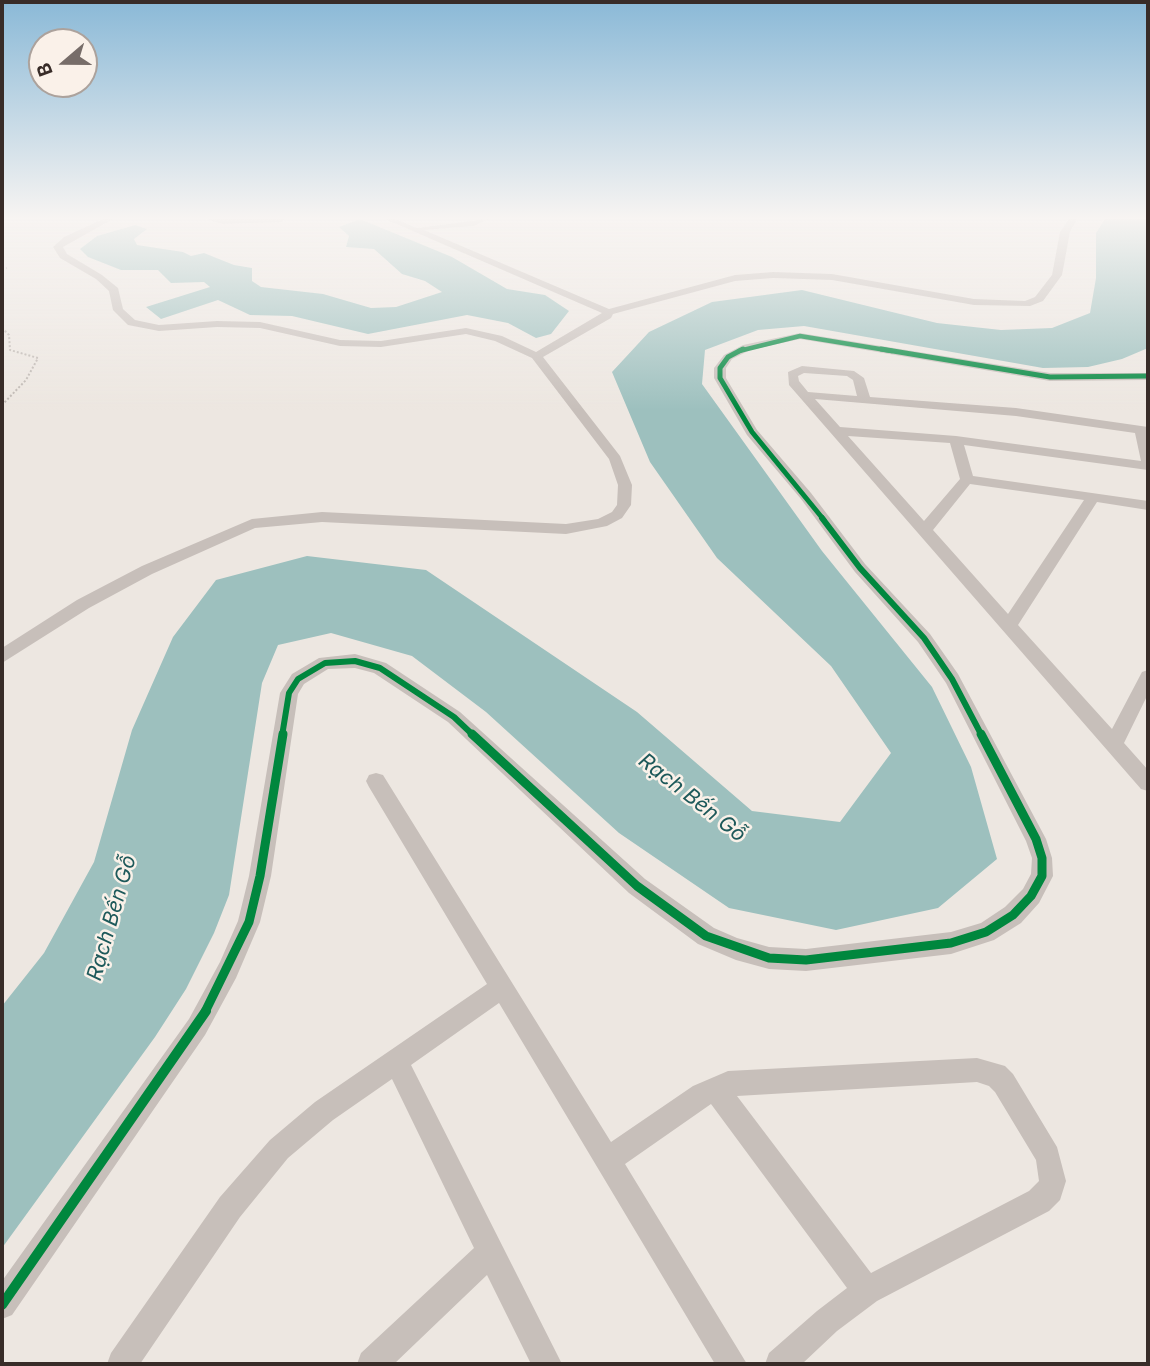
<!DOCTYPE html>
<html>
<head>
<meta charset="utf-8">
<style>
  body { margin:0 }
  #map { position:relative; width:1150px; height:1366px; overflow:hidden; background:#ede7e1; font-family:Inter,sans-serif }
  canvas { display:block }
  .frame { position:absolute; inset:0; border:4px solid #382c28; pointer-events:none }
  .north { position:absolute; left:28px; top:28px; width:70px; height:70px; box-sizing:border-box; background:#faf1e9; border:2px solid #aca29c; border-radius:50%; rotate:250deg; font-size:19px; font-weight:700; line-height:28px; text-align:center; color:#382c28 }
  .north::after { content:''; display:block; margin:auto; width:24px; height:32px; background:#776d69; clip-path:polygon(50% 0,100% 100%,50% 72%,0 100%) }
</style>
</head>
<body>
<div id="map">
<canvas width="1150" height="1366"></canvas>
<div class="frame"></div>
<div class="north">B</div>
</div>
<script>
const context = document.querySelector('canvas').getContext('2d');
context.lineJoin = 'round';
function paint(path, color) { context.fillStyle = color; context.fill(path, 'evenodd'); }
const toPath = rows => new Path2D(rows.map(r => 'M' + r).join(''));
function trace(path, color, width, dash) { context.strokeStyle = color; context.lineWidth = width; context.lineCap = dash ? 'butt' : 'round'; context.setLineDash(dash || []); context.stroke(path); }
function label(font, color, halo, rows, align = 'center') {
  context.font = font + ' Inter,sans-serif'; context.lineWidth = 5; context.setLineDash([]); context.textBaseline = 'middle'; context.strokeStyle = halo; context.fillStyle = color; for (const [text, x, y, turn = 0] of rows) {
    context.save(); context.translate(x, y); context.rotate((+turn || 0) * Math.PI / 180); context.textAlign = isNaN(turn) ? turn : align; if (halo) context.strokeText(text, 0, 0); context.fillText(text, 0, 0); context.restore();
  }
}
paint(toPath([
  [360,219,452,257,507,289,545,295,569,311,551,334,536,338,508,323,467,315,368,334,292,316,250,315,218,300,161,319,146,307,210,287,204,282,171,283,158,270,121,270,88,257,80,249,97,236,135,225,147,229,134,239,137,245,183,252,191,256,204,253,234,265,252,268,252,281,261,287,323,294,371,308,396,307,442,292,425,281,402,274,374,249,346,247,349,236,339,227],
  [1105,219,1148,219,1148,348,1122,359,1088,367,1043,368,804,326,758,330,705,350,702,384,822,551,932,687,971,767,997,859,938,908,836,930,729,908,619,833,486,712,412,656,331,633,278,645,262,683,229,895,214,933,186,989,155,1037,2,1248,2,1006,44,953,94,862,132,730,173,637,216,580,307,556,426,570,637,712,752,811,840,822,891,753,831,666,717,558,650,462,612,372,649,332,712,302,802,290,937,323,1001,330,1052,328,1090,313,1096,278,1096,233]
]), '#9dc0be');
trace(toPath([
  [2,269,7,268],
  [2,328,9,335,10,350,38,358,26,380,2,405]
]), '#bfb8b3', 2, [2, 2]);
paint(toPath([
  [103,219,113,219,63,247,67,254,102,275,118,288,123,309,135,320,159,325,217,321,260,322,340,340,381,341,466,328,502,336,536,352,602,313,385,219,395,219,417,228,488,219,474,226,424,230,609,309,735,275,773,272,832,274,974,299,1025,301,1035,297,1052,275,1060,232,1069,219,1077,219,1070,232,1062,275,1043,301,1030,306,974,305,832,280,773,278,735,281,613,314,611,318,543,357,620,456,632,485,631,505,622,518,607,526,566,534,322,522,255,528,152,574,89,608,2,663,2,648,77,600,142,566,252,519,322,512,566,524,598,519,612,512,617,505,618,485,609,459,532,358,495,341,466,334,381,347,340,346,260,328,217,327,159,331,128,325,113,310,109,291,96,279,60,258,53,247,64,237,103,219],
  [206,219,285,219,281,222,223,224,206,219],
  [800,333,1050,373,1148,373,1148,380,1050,381,800,339,750,350,732,359,726,368,726,378,757,430,811,493,865,564,930,634,958,674,1046,839,1052,858,1053,876,1039,903,1021,923,994,940,951,954,806,971,769,969,736,960,698,944,629,893,448,722,374,673,355,668,328,669,304,684,298,694,271,876,260,922,236,978,205,1035,12,1315,2,1319,2,1281,189,1019,220,962,238,921,249,876,280,693,292,674,319,658,355,654,386,663,460,712,645,879,714,928,737,938,769,947,806,949,951,932,981,923,1005,907,1023,889,1031,874,1032,858,1026,841,946,683,918,642,855,572,801,499,747,435,714,378,714,368,724,355,743,345,800,333],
  [802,366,854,371,864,378,870,397,1016,408,1148,427,1148,470,964,445,973,476,1148,501,1148,510,1097,502,1018,625,1112,729,1142,672,1148,670,1148,694,1124,743,1148,770,1148,791,1141,789,789,385,788,372,802,366],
  [804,373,847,376,853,380,857,396,808,392,799,381,798,376,804,373],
  [815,399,1016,416,1135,433,1141,461,956,436,840,427,815,399],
  [848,436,950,443,960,479,924,521,848,436],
  [970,484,1084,500,1008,614,933,530,970,484],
  [376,773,383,775,611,1142,693,1086,728,1071,977,1058,1005,1066,1013,1074,1057,1147,1066,1181,1060,1200,1049,1211,877,1301,837,1331,802,1364,765,1364,769,1353,817,1311,847,1288,711,1104,625,1164,747,1364,715,1364,499,1003,411,1065,562,1364,531,1364,487,1275,394,1364,357,1364,361,1353,474,1248,392,1079,333,1120,288,1158,240,1217,140,1364,107,1364,111,1353,220,1197,270,1140,315,1102,487,984,369,787,366,781,369,775,376,773],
  [977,1082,989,1086,995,1092,1036,1160,1039,1181,1029,1191,871,1273,737,1096,977,1082]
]), '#c7bfba');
trace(toPath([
  [739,351,800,336,892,351]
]), '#00873e', 4.5);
trace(toPath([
  [743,349,728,357,720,368,720,378,752,432,824,520],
  [881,349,1050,377,1148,376]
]), '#00873e', 5);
trace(toPath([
  [822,518,860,568,924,638,952,679,982,736],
  [282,736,289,693,298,679,325,663,355,661,380,668,454,717,474,736]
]), '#00873e', 6);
trace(toPath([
  [472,734,637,886,706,936,769,958,806,960,951,943,986,932,1013,915,1031,896,1042,876,1042,858,1036,839,981,734],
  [205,1012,249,922,260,876,283,734]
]), '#00873e', 9);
trace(toPath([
  [2,1305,206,1011]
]), '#00873e', 10);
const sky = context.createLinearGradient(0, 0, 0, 410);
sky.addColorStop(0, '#8ab9d7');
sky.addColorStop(0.53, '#f7f4f2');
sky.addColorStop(1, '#f7f4f200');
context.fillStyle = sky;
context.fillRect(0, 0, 1150, 410);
label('italic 21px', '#1d595a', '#faf1e9', [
  ["Rạch Bến Gỗ",692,798,38],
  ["Rạch Bến Gỗ",112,918,-74]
]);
</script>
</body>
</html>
